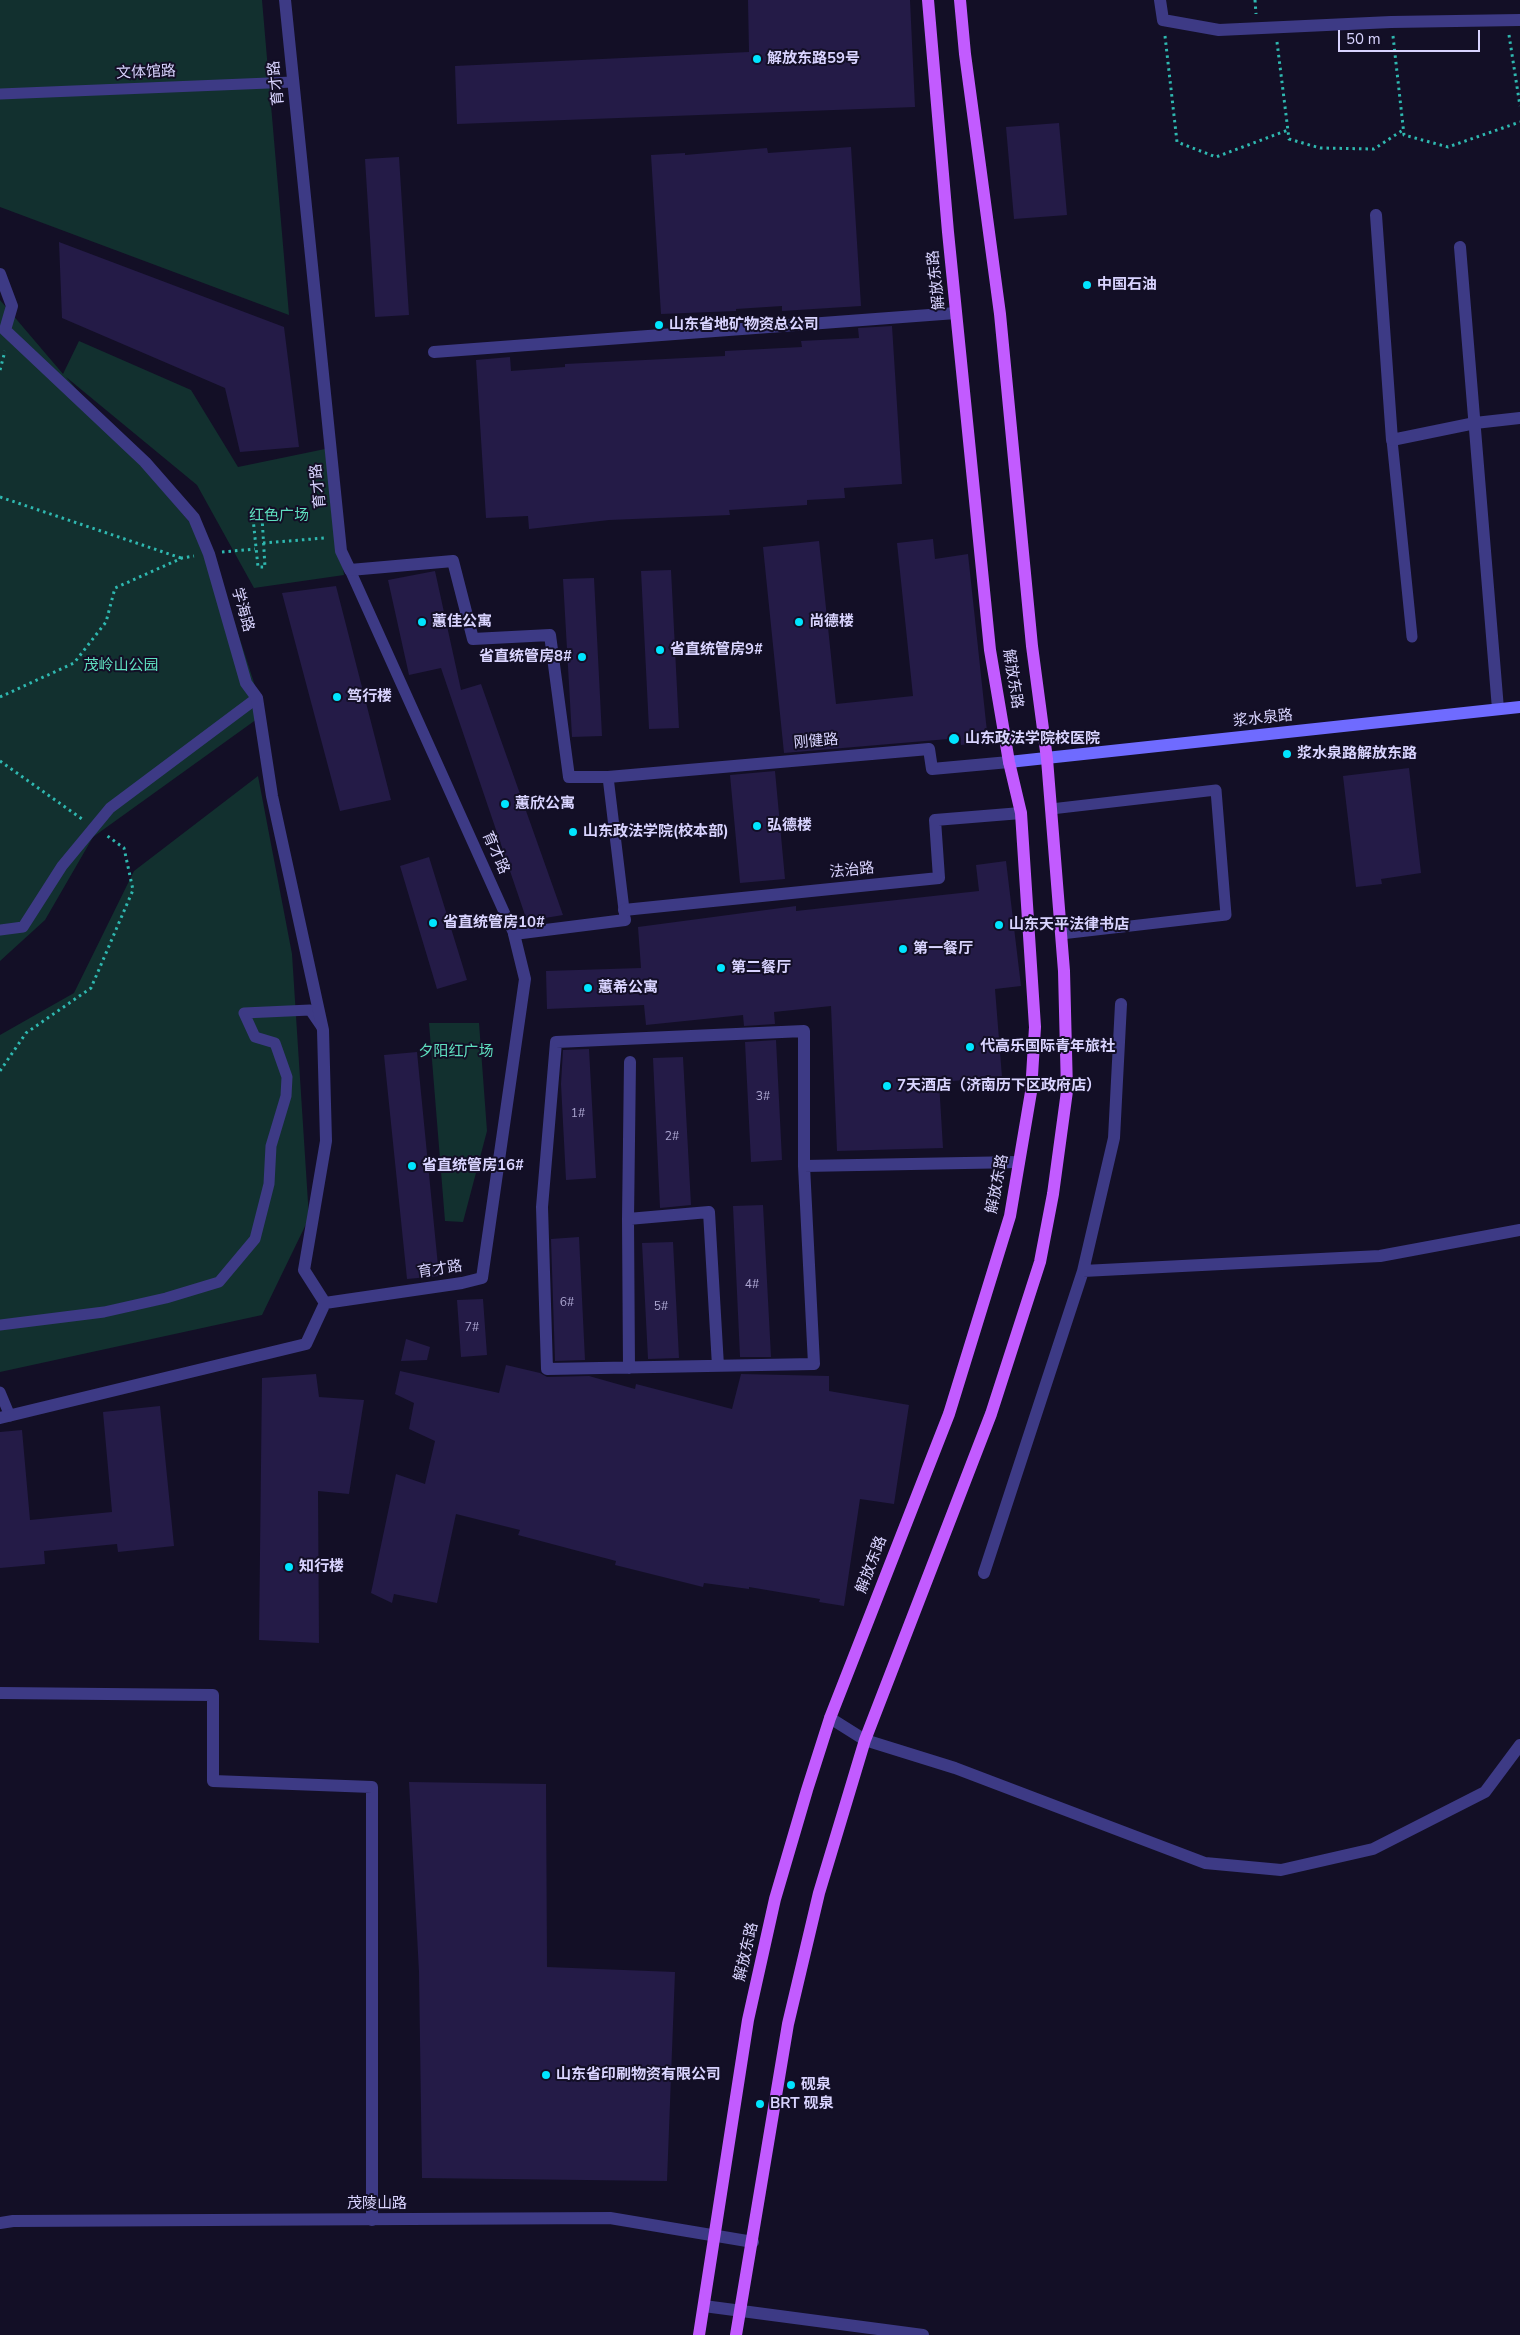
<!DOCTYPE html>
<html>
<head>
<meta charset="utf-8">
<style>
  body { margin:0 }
  #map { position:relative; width:1520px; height:2335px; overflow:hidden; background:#130f26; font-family:"Nunito Sans",sans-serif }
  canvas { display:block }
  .scale { position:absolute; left:1338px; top:30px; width:142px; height:22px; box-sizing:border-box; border:2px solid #d9d4ff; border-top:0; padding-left:6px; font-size:15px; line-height:18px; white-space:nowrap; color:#d9d4ff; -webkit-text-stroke:4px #130f26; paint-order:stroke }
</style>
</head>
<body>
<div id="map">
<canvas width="1520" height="2335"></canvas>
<div class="scale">50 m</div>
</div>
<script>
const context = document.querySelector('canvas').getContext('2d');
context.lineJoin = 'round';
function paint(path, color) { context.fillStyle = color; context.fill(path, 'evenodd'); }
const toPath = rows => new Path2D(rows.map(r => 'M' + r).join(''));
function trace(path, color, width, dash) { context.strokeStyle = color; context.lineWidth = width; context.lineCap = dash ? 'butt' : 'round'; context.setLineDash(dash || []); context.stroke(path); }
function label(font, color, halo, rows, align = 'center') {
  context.font = font + ' "Nunito Sans","Noto Sans SC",sans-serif'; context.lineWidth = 4; context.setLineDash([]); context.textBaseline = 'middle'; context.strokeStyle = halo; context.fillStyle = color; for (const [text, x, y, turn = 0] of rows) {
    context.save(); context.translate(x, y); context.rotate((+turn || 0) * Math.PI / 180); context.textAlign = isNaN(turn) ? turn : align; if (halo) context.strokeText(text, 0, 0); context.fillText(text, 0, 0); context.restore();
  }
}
paint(toPath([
  [0,0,262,0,289,315,0,207],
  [0,300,63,374,79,341,191,390,238,467,325,449,344,575,254,588,197,485,66,377,210,546,264,714,93,837,45,920,0,961],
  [258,776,292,954,309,1218,262,1315,0,1372,0,1035,74,993,134,871],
  [479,1023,487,1131,463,1222,445,1221,429,1023]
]), '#12302f');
paint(toPath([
  [748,0,910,0,915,107,457,124,455,66,749,52],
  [1059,123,1067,215,1014,219,1006,127],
  [851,147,861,306,782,311,782,306,736,309,736,311,661,314,651,155,685,153,685,155,767,148,768,153],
  [399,157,409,315,375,317,365,159],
  [59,242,284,327,299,447,240,452,225,388,62,318],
  [892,326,902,484,844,488,845,498,807,500,807,505,729,510,730,515,609,520,529,529,528,516,486,518,476,360,510,357,511,371,565,367,565,364,725,356,725,351,802,347,801,341,859,338,858,328],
  [933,539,935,559,968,554,988,741,961,745,960,738,784,753,763,547,819,541,836,704,913,696,897,543],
  [671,570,679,728,649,729,641,571],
  [435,571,461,690,481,684,563,915,527,921,441,668,409,675,388,580],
  [594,578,602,736,572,737,563,579],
  [336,586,391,800,340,811,282,593],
  [1409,768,1421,873,1381,879,1382,884,1356,887,1343,776],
  [775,771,785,879,740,883,730,775],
  [429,857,467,980,437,989,400,866],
  [1006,861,1021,986,995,989,1002,1077,939,1082,943,1148,837,1151,831,1006,774,1012,775,1024,744,1026,743,1015,646,1025,644,1005,547,1009,546,971,641,968,638,927,796,906,796,911,979,891,976,865],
  [776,1040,782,1160,751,1162,745,1042],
  [589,1049,596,1178,566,1180,561,1084,563,1050],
  [417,1052,439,1276,407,1279,384,1055],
  [683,1057,691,1205,660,1208,653,1058],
  [763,1205,771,1357,740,1357,733,1206],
  [579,1237,585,1360,555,1361,551,1239],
  [673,1242,679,1358,648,1359,642,1243],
  [483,1299,487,1355,461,1357,457,1300],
  [406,1339,430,1347,427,1360,401,1361],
  [506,1365,540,1373,547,1377,589,1376,635,1389,636,1384,732,1409,741,1374,829,1376,829,1391,909,1405,894,1504,860,1499,844,1606,819,1602,820,1599,749,1587,749,1589,704,1583,703,1587,615,1565,616,1561,518,1535,520,1530,456,1514,437,1603,394,1594,392,1603,371,1593,396,1474,425,1484,435,1441,409,1429,414,1403,395,1394,400,1371,499,1393],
  [316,1374,319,1397,364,1400,349,1494,318,1491,319,1643,259,1640,262,1378],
  [160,1406,174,1546,118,1552,117,1544,44,1551,45,1564,0,1568,0,1432,22,1430,30,1520,112,1512,103,1412],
  [409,1782,546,1784,547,1967,675,1972,667,2181,422,2178,419,1972]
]), '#241b47');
trace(toPath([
  [1255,0,1256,14],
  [1509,35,1520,106],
  [1165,36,1177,142,1216,157,1288,130],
  [1393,36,1404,135,1448,147,1520,122],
  [1277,42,1289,139,1320,148,1374,149,1403,130],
  [0,370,5,351],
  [0,497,181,558],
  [262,517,265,567,258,567,253,518,262,517],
  [263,543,325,538],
  [222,552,255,549],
  [0,697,74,663,106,622,115,588,182,558,194,556],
  [0,761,82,819],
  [0,1071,26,1033,91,988,133,890,124,848,106,835]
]), '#2fb8b0', 3, [2.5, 4]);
trace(toPath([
  [0,94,293,82],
  [1392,440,1412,637],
  [350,570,514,934],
  [608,777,625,918],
  [1051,809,1216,790,1226,915,1061,934],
  [0,930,23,927,62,866,110,808,257,698],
  [0,1325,104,1312,166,1298,219,1282,255,1239,269,1184,271,1146,286,1096,287,1077,275,1043,255,1037,244,1013,310,1010,321,1026],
  [0,1392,10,1416]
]), '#3d3a85', 11);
trace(toPath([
  [285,0,341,551,350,570,453,561,473,639,550,635,569,777,608,777,929,749,932,769,1009,762],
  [1160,0,1163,20,1219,30,1391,22,1520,20],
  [1376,215,1392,440,1475,423,1520,418],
  [1460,247,1498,709],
  [0,274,12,306,5,330,145,462,194,518,209,554,246,683,257,698,272,796,323,1030,326,1141,304,1270,325,1303,306,1344,0,1418],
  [434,352,956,313],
  [624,910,939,878,935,820,1021,813],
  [804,1031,804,1166,814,1364,547,1369,542,1207,556,1042,804,1031],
  [630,1062,628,1219,709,1212,718,1366],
  [804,1166,1019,1162],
  [628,1219,629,1368],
  [1083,1271,1114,1138,1121,1004],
  [325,1303,462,1283,482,1278,525,979,514,934,625,920],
  [984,1573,1083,1271,1380,1256,1520,1230],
  [0,1693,213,1695,213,1781,372,1787,372,2220],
  [830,1718,865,1740,955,1768,1205,1863,1281,1870,1373,1849,1485,1792,1520,1745],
  [704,2306,923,2335]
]), '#3d3a85', 12);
trace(toPath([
  [0,2223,13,2221,610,2218,753,2242]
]), '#3d3a85', 12);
trace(toPath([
  [1009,762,1520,707]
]), '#6f6bff', 12);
trace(toPath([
  [699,2335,748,2020,775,1899,807,1790,830,1718,949,1414,1010,1216,1031,1092,1035,1027,1021,813,1009,762,990,650,948,232,928,0],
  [736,2335,788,2024,819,1893,865,1740,991,1414,1040,1262,1053,1194,1067,1091,1064,971,1047,759,1032,646,1000,314,965,54,960,0]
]), '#c25bff', 12);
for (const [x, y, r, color] of [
  [757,59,5,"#00e5ff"],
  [1087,285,5,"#00e5ff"],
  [659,325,5,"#00e5ff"],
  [422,622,5,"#00e5ff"],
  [799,622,5,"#00e5ff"],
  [660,650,5,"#00e5ff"],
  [582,657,5,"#00e5ff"],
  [337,697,5,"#00e5ff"],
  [954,739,6,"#00e5ff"],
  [1287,754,5,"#00e5ff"],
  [505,804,5,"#00e5ff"],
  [757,826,5,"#00e5ff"],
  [573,832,5,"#00e5ff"],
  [433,923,5,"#00e5ff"],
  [999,925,5,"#00e5ff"],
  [903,949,5,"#00e5ff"],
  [721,968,5,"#00e5ff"],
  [588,988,5,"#00e5ff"],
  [970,1047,5,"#00e5ff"],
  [887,1086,5,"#00e5ff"],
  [412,1166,5,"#00e5ff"],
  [289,1567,5,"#00e5ff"],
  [546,2075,5,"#00e5ff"],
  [791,2085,5,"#00e5ff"],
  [760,2104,5,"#00e5ff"]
]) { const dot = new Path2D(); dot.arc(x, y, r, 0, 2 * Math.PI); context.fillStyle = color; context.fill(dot); trace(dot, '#130f26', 2); }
label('12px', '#aca6d1', null, [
  ["3#",763,1097],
  ["1#",578,1114],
  ["2#",672,1137],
  ["4#",752,1285],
  ["6#",567,1303],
  ["5#",661,1307],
  ["7#",472,1328]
]);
label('bold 15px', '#d9d4ff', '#130f26', [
  ["解放东路59号",767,59],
  ["中国石油",1097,285],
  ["山东省地矿物资总公司",669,325],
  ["蕙佳公寓",432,622],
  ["尚德楼",809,622],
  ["省直统管房9#",670,650],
  ["省直统管房8#",572,657,"right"],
  ["笃行楼",347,697],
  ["山东政法学院校医院",965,739],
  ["浆水泉路解放东路",1297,754],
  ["蕙欣公寓",515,804],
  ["弘德楼",767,826],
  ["山东政法学院(校本部)",583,832],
  ["省直统管房10#",443,923],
  ["山东天平法律书店",1009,925],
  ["第一餐厅",913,949],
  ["第二餐厅",731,968],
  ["蕙希公寓",598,988],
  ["代高乐国际青年旅社",980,1047],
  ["7天酒店（济南历下区政府店）",897,1086],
  ["省直统管房16#",422,1166],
  ["知行楼",299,1567],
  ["山东省印刷物资有限公司",556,2075],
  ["砚泉",801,2085],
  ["BRT 砚泉",770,2104]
], 'left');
label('15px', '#d9d4ff', '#130f26', [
  ["文体馆路",146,73,-2],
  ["育才路",277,83,-96],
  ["解放东路",937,280,-96],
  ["育才路",319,486,-96],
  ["学海路",242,610,74],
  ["解放东路",1012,679,81],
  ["浆水泉路",1263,719,-6],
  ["刚健路",816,742,-5],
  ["育才路",495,853,66],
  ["法治路",852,871,-6],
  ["解放东路",998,1184,-79],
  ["育才路",440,1270,-9],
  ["解放东路",872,1565,-69],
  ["解放东路",747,1952,-77],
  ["茂陵山路",377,2204]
]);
label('15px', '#5fe0c0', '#130f26', [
  ["红色广场",279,516],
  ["茂岭山公园",121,666],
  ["夕阳红广场",456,1052]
]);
</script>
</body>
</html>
